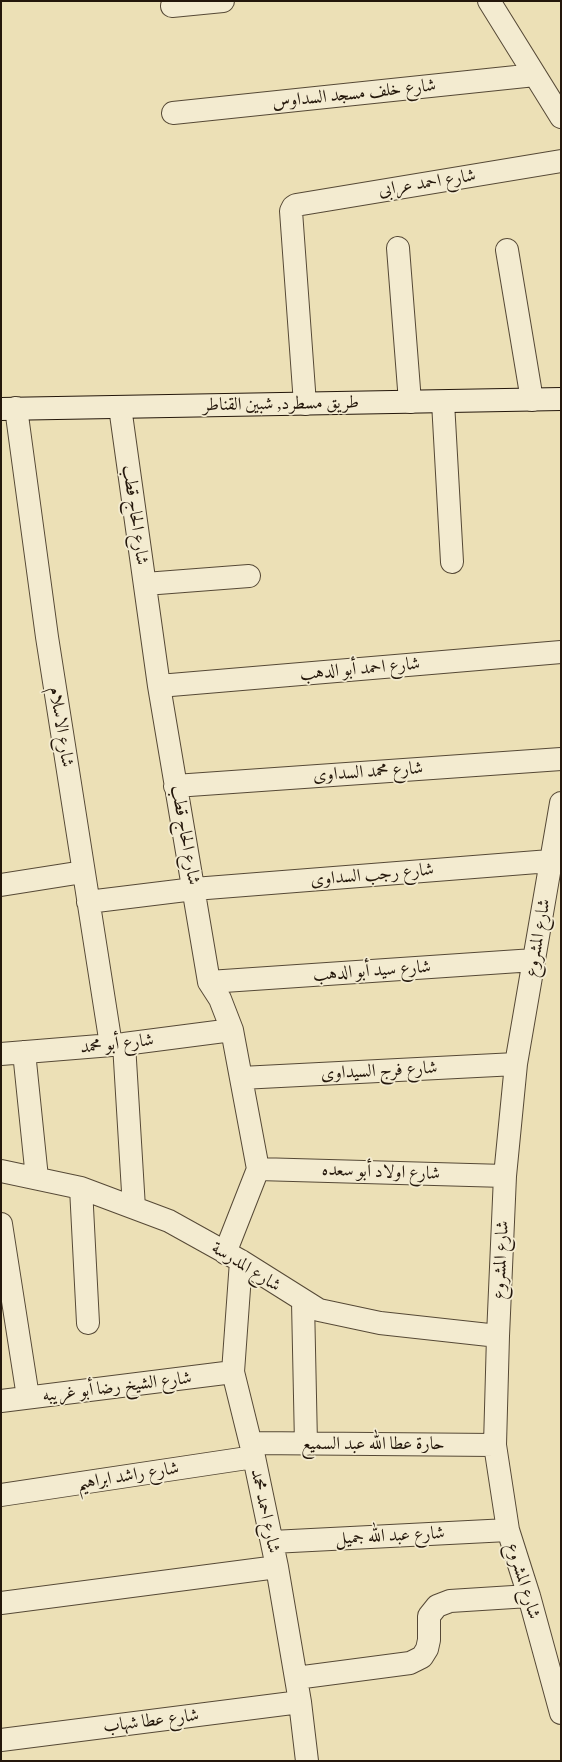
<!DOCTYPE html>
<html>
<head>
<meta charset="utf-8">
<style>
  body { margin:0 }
  #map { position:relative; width:562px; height:1762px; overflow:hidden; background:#ece0b6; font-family:"EB Garamond",serif }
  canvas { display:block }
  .frame { position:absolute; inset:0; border:2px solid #24170b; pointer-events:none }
</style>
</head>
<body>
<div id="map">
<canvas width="562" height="1762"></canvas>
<div class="frame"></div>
</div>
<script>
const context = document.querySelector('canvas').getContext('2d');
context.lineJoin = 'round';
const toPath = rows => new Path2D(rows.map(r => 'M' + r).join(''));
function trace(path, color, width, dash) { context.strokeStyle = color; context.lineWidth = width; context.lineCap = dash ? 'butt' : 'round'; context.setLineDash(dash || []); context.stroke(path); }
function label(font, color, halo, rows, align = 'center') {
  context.font = font + ' "EB Garamond",Amiri,serif'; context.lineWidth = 3.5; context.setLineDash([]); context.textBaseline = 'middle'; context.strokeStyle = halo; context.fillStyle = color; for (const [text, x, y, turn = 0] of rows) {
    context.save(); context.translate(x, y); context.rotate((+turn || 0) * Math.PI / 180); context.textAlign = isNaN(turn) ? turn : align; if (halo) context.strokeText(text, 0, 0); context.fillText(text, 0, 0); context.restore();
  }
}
const street = toPath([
  [489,1,561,117],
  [172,6,223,1],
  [173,113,535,75],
  [398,248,410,402],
  [507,250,532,400],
  [443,402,452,562],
  [305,404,291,211,293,207,296,205,561,161],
  [120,407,159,686,209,982,220,999,232,1030,258,1169,225,1253],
  [16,408,47,637,111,1045],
  [145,584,249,576],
  [159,686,561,652],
  [175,786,561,759],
  [561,803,516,1064,505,1176,498,1336,495,1445,508,1530,529,1596,561,1713],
  [1,885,83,872],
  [88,902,194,889,550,861],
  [209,982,534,960],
  [124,1044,134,1208],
  [24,1052,37,1178],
  [1,1054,124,1044,232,1030],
  [241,1078,516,1064],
  [258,1169,505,1176],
  [1,1171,81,1188,169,1221,241,1261,319,1310,380,1323,498,1336],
  [81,1188,88,1323],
  [1,1224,28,1397],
  [241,1261,233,1372,254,1457,277,1567,300,1702,307,1761],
  [303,1302,306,1444],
  [1,1401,233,1372],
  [251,1443,495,1445],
  [1,1495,254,1457],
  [272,1542,508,1530],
  [1,1603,277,1567],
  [296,1678,410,1663,422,1657,427,1649,429,1640,429,1616,437,1606,450,1601,529,1596],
  [1,1740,300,1702]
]);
const secondary = toPath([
  [1,409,561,399]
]);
trace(street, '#564936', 24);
trace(secondary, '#24170b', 24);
trace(street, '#f3ebd0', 22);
trace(secondary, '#f3ebd0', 22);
label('18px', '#24170b', '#f3ebd0', [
  ["شارع خلف مسجد السداوس",354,94,-6],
  ["شارع احمد عرابى",427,183,-9],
  ["طريق مسطرد, شبين القناطر",281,404,-1],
  ["شارع الحاج قطب",135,515,82],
  ["شارع احمد أبو الدهب",360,669,-5],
  ["شارع الاسلام",61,727,81],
  ["شارع محمد السداوى",368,772,-4],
  ["شارع الحاج قطب",185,835,80],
  ["شارع رجب السداوى",372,875,-5],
  ["شارع المشروع",538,938,-80],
  ["شارع سيد أبو الدهب",372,971,-4],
  ["شارع أبو محمد",117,1044,-6],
  ["شارع فرج السيداوى",379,1071,-3],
  ["شارع اولاد أبو سعده",381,1172,2],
  ["شارع المشروع",501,1260,-87],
  ["شارع المدرسة",246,1267,32],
  ["شارع الشيخ رضا أبو غريبه",117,1387,-7],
  ["حارة عطا الله عبد السميع",373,1444],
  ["شارع راشد ابراهيم",128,1476,-9],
  ["شارع احمد محمد",265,1511,78],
  ["شارع عبد الله جميل",390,1536,-3],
  ["شارع المشروع",523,1581,73],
  ["شارع عطا شهاب",151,1721,-7]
]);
</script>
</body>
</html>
